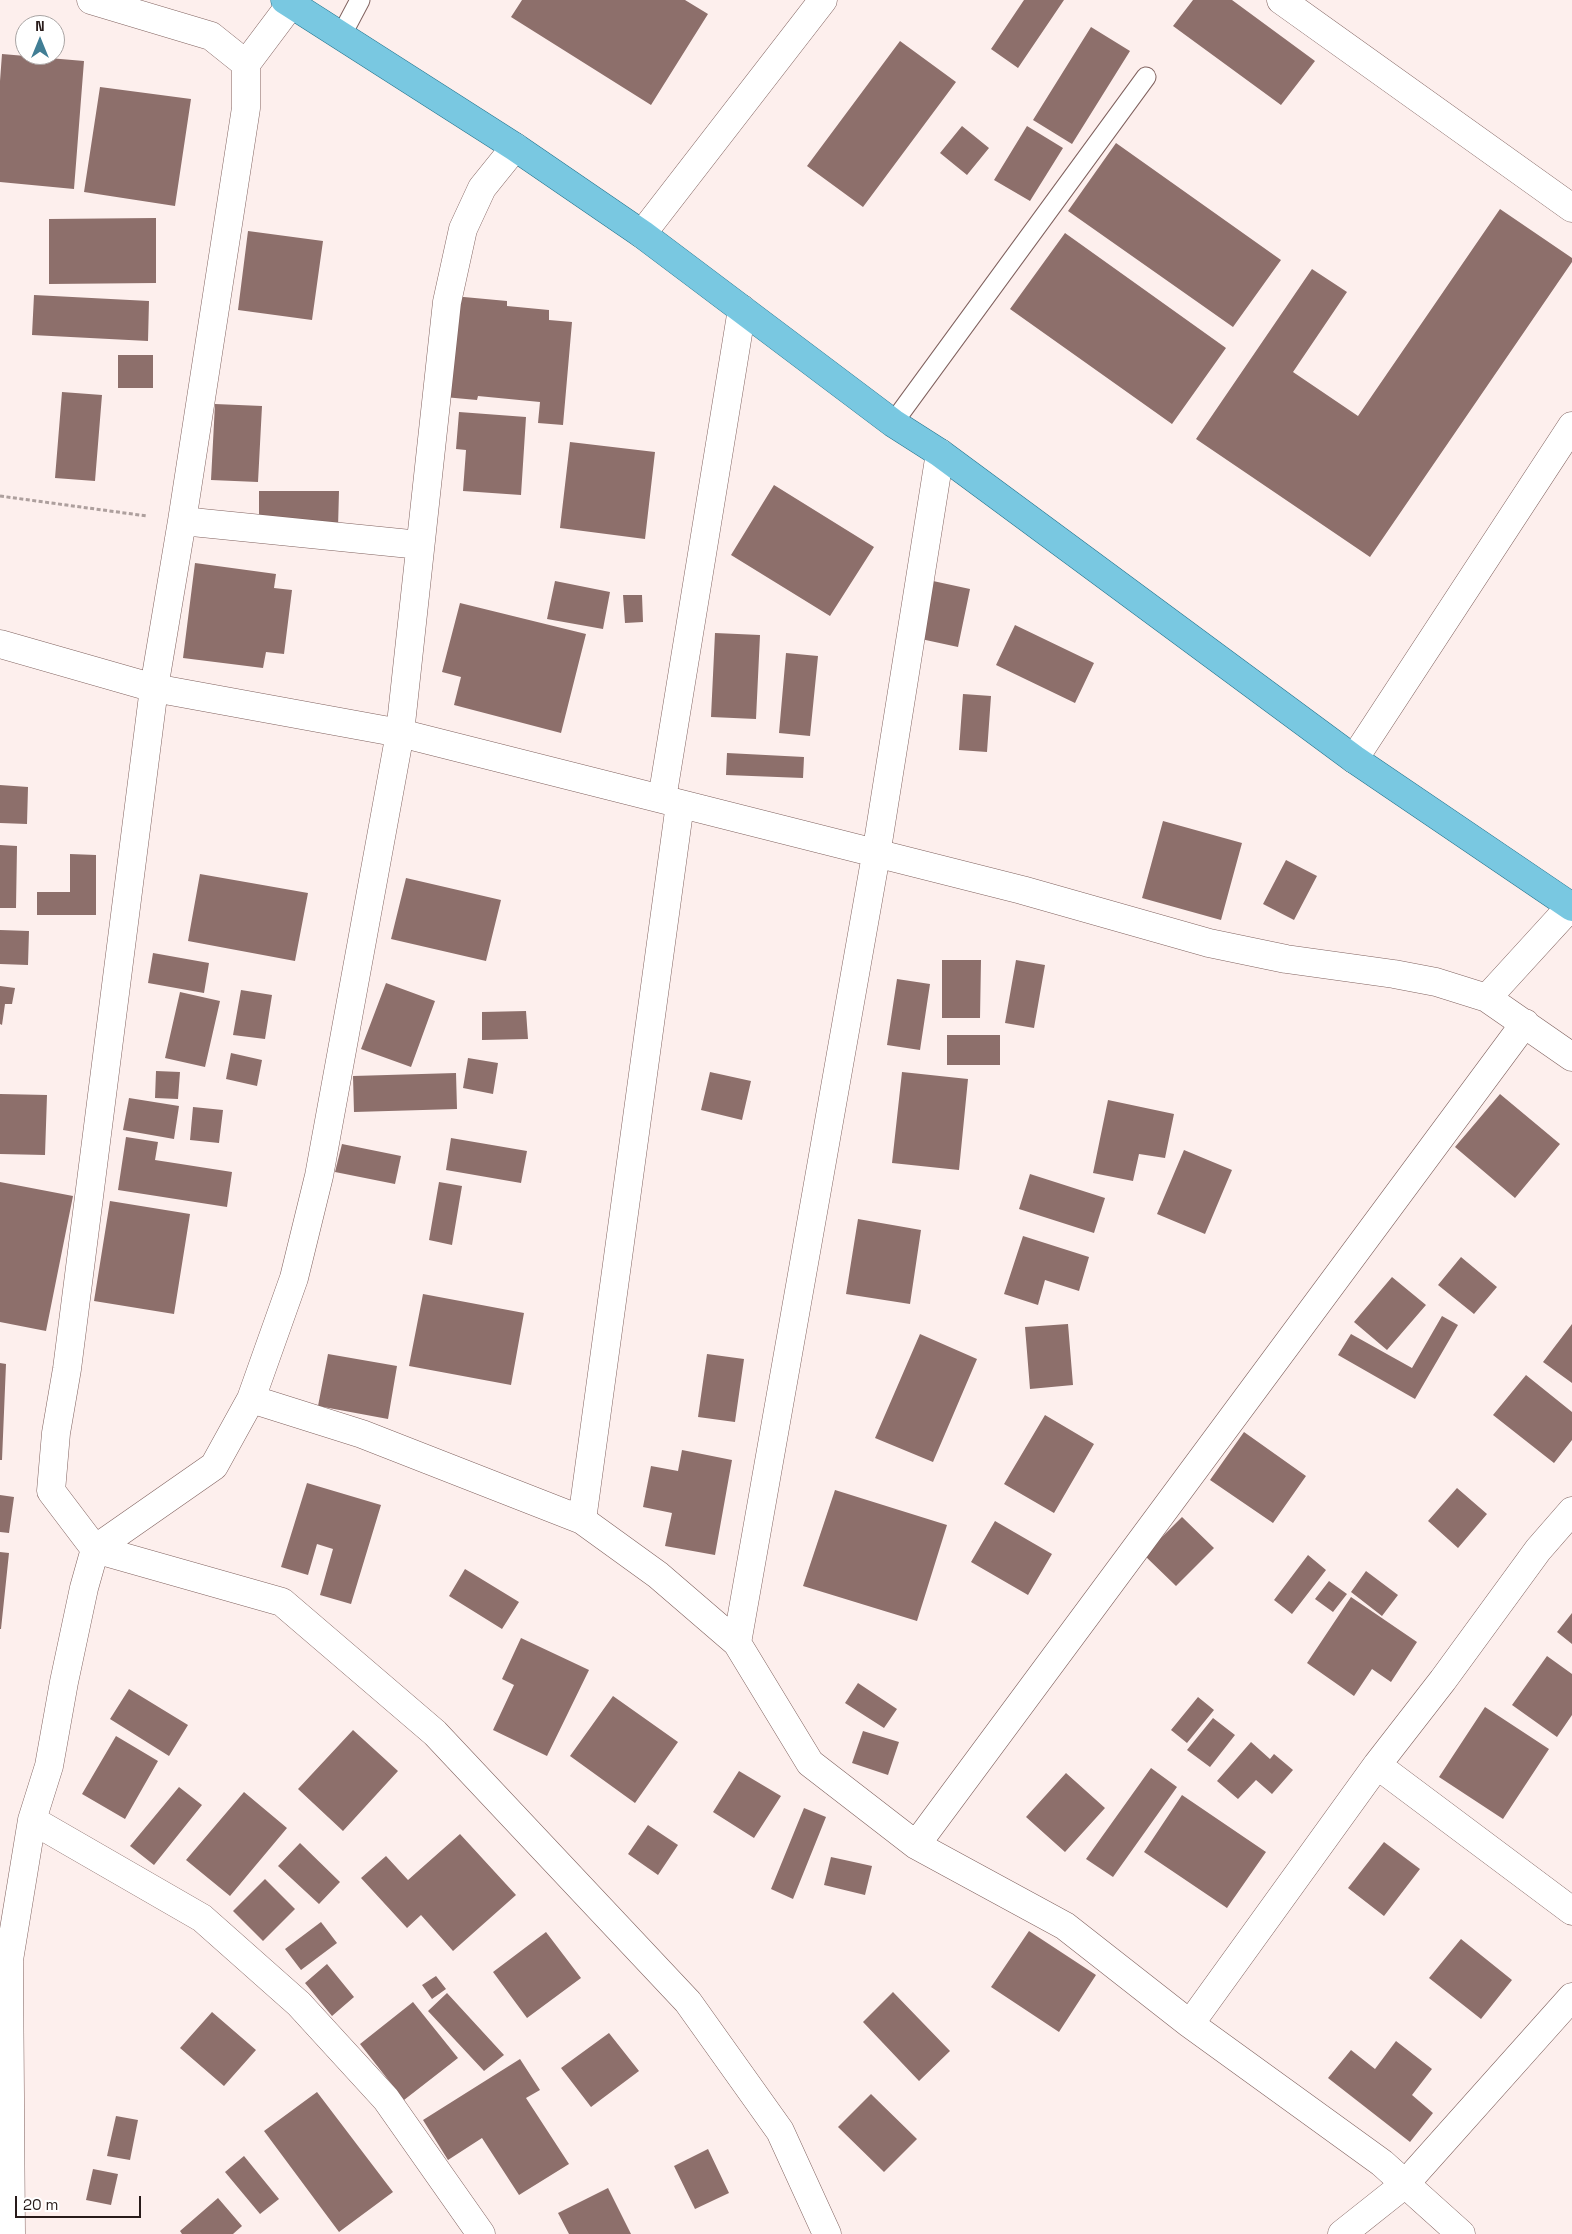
<!DOCTYPE html>
<html>
<head>
<meta charset="utf-8">
<style>
  body { margin:0 }
  #map { position:relative; width:1572px; height:2234px; overflow:hidden; background:#fdefed; font-family:"Space Grotesk",sans-serif }
  canvas { display:block }
  .north { position:absolute; left:15px; top:15px; width:50px; height:50px; box-sizing:border-box; background:#fff; border:1px solid #a9a4a3; border-radius:50%; rotate:0deg; font-size:14px; font-weight:700; line-height:20px; text-align:center; color:#281b1a }
  .north::after { content:''; display:block; margin:auto; width:18px; height:22px; background:#417e95; clip-path:polygon(50% 0,100% 100%,50% 72%,0 100%) }
  .scale { position:absolute; left:15px; top:2196px; width:126px; height:22px; box-sizing:border-box; border:2px solid #281b1a; border-top:0; padding-left:6px; font-size:15px; line-height:18px; white-space:nowrap; color:#281b1a; -webkit-text-stroke:4px #fff; paint-order:stroke }
</style>
</head>
<body>
<div id="map">
<canvas width="1572" height="2234"></canvas>
<div class="north">N</div>
<div class="scale">20 m</div>
</div>
<script>
const context = document.querySelector('canvas').getContext('2d');
context.lineJoin = 'round';
function paint(path, color) { context.fillStyle = color; context.fill(path, 'evenodd'); }
const toPath = rows => new Path2D(rows.map(r => 'M' + r).join(''));
function trace(path, color, width, dash) { context.strokeStyle = color; context.lineWidth = width; context.lineCap = dash ? 'butt' : 'round'; context.setLineDash(dash || []); context.stroke(path); }
paint(toPath([
  [522,0,685,0,708,14,651,105,511,17],
  [1024,0,1064,0,1018,68,991,49],
  [1193,0,1232,0,1315,61,1281,105,1173,26],
  [1091,27,1130,51,1072,144,1033,120],
  [900,41,956,82,863,207,807,166],
  [2,54,84,61,74,189,0,182,0,81],
  [100,87,191,99,175,206,84,192],
  [962,126,989,148,967,175,940,153],
  [1027,126,1063,148,1030,201,994,180],
  [1116,143,1281,260,1233,327,1068,211],
  [1500,209,1572,258,1572,262,1370,557,1196,439,1312,269,1347,292,1293,372,1358,416],
  [156,218,156,283,49,284,49,219],
  [248,231,323,241,312,320,238,310],
  [1065,233,1226,348,1172,424,1010,309],
  [34,295,149,301,148,341,32,335],
  [453,296,507,301,507,306,549,310,549,320,572,322,563,425,538,423,540,402,478,396,477,400,444,397],
  [118,355,153,355,153,388,118,388],
  [62,392,102,395,95,481,55,478],
  [215,404,262,406,258,482,211,480],
  [459,412,526,417,521,495,463,491,466,450,456,449],
  [570,442,655,452,645,539,560,528],
  [774,485,874,547,830,616,731,555],
  [259,491,339,491,338,528,259,527],
  [195,563,276,574,274,588,292,590,284,654,266,652,263,668,183,658],
  [555,581,610,592,603,629,547,619],
  [933,581,970,589,958,647,921,639],
  [623,595,642,595,643,622,625,623],
  [460,603,586,634,561,733,454,705,461,677,442,672],
  [1015,625,1094,663,1075,703,996,665],
  [715,633,760,635,756,719,711,717],
  [786,653,818,656,810,736,779,733],
  [963,694,991,696,987,752,959,750],
  [727,753,804,757,803,778,726,775],
  [0,785,28,787,27,824,0,823],
  [1163,821,1242,843,1221,920,1142,898],
  [0,845,17,846,16,908,0,908],
  [70,854,96,855,96,915,37,915,37,892,70,892],
  [1286,860,1317,876,1294,920,1263,904],
  [200,874,308,893,295,961,188,941],
  [406,878,501,900,486,961,391,939],
  [0,930,29,931,28,965,0,964],
  [153,953,209,963,204,993,148,983],
  [942,960,981,960,980,1018,942,1018],
  [1016,960,1045,965,1034,1028,1005,1023],
  [897,979,930,984,920,1050,887,1045],
  [386,983,435,1001,411,1067,361,1049],
  [0,986,15,988,12,1004,5,1004,2,1025,0,1024],
  [241,990,272,995,265,1039,233,1035],
  [180,992,220,1001,205,1067,165,1058],
  [526,1011,528,1039,482,1040,482,1012],
  [947,1035,1000,1035,1000,1065,947,1065],
  [231,1053,262,1060,257,1086,226,1079],
  [468,1058,498,1063,493,1094,463,1088],
  [156,1071,180,1072,178,1099,155,1098],
  [710,1072,751,1081,742,1120,701,1110],
  [902,1072,968,1079,959,1170,892,1163],
  [456,1073,457,1109,354,1112,353,1076],
  [0,1094,47,1095,45,1155,0,1154],
  [1500,1094,1560,1144,1515,1198,1455,1147],
  [129,1098,179,1106,174,1139,123,1130],
  [1108,1100,1174,1114,1165,1158,1139,1154,1133,1181,1093,1173],
  [193,1107,223,1110,219,1143,190,1140],
  [126,1137,158,1142,155,1160,232,1172,227,1207,118,1190],
  [451,1138,527,1151,521,1183,446,1170],
  [342,1144,401,1156,395,1184,335,1172],
  [1184,1150,1232,1170,1205,1234,1157,1214],
  [1030,1174,1105,1198,1094,1233,1019,1209],
  [0,1182,73,1196,46,1331,0,1322],
  [439,1182,462,1186,452,1245,429,1240],
  [110,1201,190,1214,174,1314,94,1301],
  [858,1219,921,1230,910,1304,846,1294],
  [1023,1236,1089,1257,1079,1291,1045,1280,1038,1305,1004,1294],
  [1461,1257,1497,1287,1474,1314,1438,1285],
  [1392,1277,1426,1305,1387,1350,1354,1322],
  [423,1294,524,1313,511,1385,409,1366],
  [1442,1316,1458,1325,1415,1399,1338,1355,1351,1334,1412,1368],
  [1068,1324,1073,1385,1030,1389,1025,1327],
  [1572,1324,1572,1383,1543,1362],
  [920,1334,977,1359,933,1462,875,1438],
  [328,1354,397,1366,388,1419,318,1406],
  [707,1354,744,1359,735,1422,698,1417],
  [0,1363,6,1364,2,1460,0,1460],
  [1526,1375,1572,1412,1572,1440,1554,1463,1493,1415],
  [1045,1415,1094,1444,1054,1513,1004,1484],
  [1244,1432,1306,1476,1273,1523,1210,1480],
  [682,1450,732,1460,715,1555,665,1546,672,1513,643,1507,651,1466,678,1471],
  [307,1483,381,1505,351,1604,320,1595,333,1549,317,1544,308,1575,281,1567],
  [1457,1488,1487,1514,1458,1548,1428,1521],
  [835,1490,947,1525,917,1621,803,1586],
  [0,1495,14,1497,9,1533,0,1532],
  [1182,1517,1214,1548,1176,1586,1144,1555],
  [995,1521,1052,1554,1028,1595,971,1562],
  [0,1552,9,1553,1,1629,0,1629],
  [1308,1555,1326,1570,1292,1614,1274,1600],
  [465,1569,519,1602,502,1629,449,1596],
  [1366,1571,1398,1595,1382,1616,1351,1592],
  [1329,1581,1347,1594,1333,1612,1315,1599],
  [1351,1597,1417,1642,1391,1682,1372,1669,1354,1696,1307,1663],
  [1572,1613,1572,1644,1557,1632],
  [521,1638,589,1670,547,1756,493,1730,514,1685,502,1679],
  [1547,1656,1572,1674,1572,1715,1557,1737,1512,1705],
  [858,1683,897,1709,884,1728,845,1703],
  [129,1689,188,1725,169,1756,110,1719],
  [613,1696,678,1742,635,1803,570,1756],
  [1198,1697,1214,1710,1187,1743,1171,1730],
  [1485,1707,1549,1749,1503,1819,1439,1777],
  [1213,1718,1235,1735,1210,1767,1187,1750],
  [353,1730,398,1771,343,1831,298,1789],
  [863,1731,899,1742,888,1775,852,1763],
  [116,1736,158,1761,125,1819,82,1794],
  [1251,1742,1270,1759,1274,1754,1293,1770,1272,1794,1256,1780,1238,1799,1217,1781],
  [1151,1768,1177,1787,1113,1877,1086,1859],
  [739,1771,781,1796,754,1838,713,1812],
  [1066,1773,1105,1808,1065,1852,1026,1817],
  [179,1787,202,1805,154,1865,130,1846],
  [244,1792,287,1828,230,1896,186,1860],
  [1182,1795,1266,1852,1227,1908,1144,1852],
  [804,1808,826,1817,793,1899,771,1889],
  [648,1825,678,1845,658,1875,628,1854],
  [460,1834,516,1895,453,1951,421,1915,407,1928,361,1878,386,1856,408,1880],
  [1384,1842,1420,1869,1384,1916,1348,1888],
  [300,1843,340,1882,319,1904,278,1866],
  [831,1857,872,1866,865,1895,824,1885],
  [265,1879,295,1909,263,1941,233,1911],
  [321,1922,337,1943,301,1970,285,1949],
  [1029,1931,1096,1975,1059,2032,991,1987],
  [546,1932,581,1978,527,2018,493,1972],
  [1461,1939,1512,1980,1481,2019,1429,1978],
  [327,1964,354,1997,332,2016,305,1983],
  [436,1976,446,1989,432,1999,422,1985],
  [893,1992,950,2051,919,2081,863,2022],
  [447,1993,504,2055,484,2071,428,2011],
  [413,2002,458,2058,404,2100,360,2044],
  [212,2012,256,2050,224,2086,180,2048],
  [609,2033,639,2071,591,2107,561,2068],
  [1396,2041,1432,2069,1412,2095,1433,2113,1410,2142,1328,2078,1351,2050,1375,2069],
  [520,2059,540,2090,526,2098,569,2164,519,2195,482,2138,448,2160,423,2120],
  [317,2092,393,2192,339,2232,264,2131],
  [871,2094,917,2139,884,2172,838,2127],
  [116,2116,138,2120,130,2160,107,2156],
  [708,2149,729,2193,695,2209,674,2166],
  [244,2156,279,2199,260,2214,225,2172],
  [93,2169,118,2174,111,2205,86,2200],
  [608,2188,631,2234,569,2234,558,2213],
  [218,2198,242,2226,233,2234,182,2234,180,2231]
]), '#8d6f6b');
const service = toPath([
  [341,36,360,0],
  [893,423,1146,77]
]);
const minor = toPath([
  [91,0,211,36,246,64],
  [1281,0,1572,208],
  [291,4,246,64,246,108,182,521,154,688,67,1369,56,1433,51,1491,95,1549,282,1602,435,1733,688,2002,780,2131,827,2234],
  [642,234,823,0],
  [182,521,420,545],
  [0,644,154,688,400,733,1022,890,1209,943,1286,959,1394,974,1436,982,1487,998,1572,1057],
  [1354,759,1572,426],
  [662,799,742,309],
  [1487,998,1571,906],
  [251,1399,362,1434,582,1520,658,1575,737,1643,810,1763,916,1845,1065,1926,1190,2024,1382,2163,1461,2234],
  [582,1520,680,804],
  [737,1643,876,855,940,453],
  [1377,1765,1572,1911],
  [32,1820,202,1918,299,2004,386,2099,481,2234],
  [916,1845,1525,1023],
  [1190,2024,1377,1765,1443,1680,1538,1550,1572,1511],
  [11,2234,9,1960,32,1820,49,1766,64,1682,84,1588,95,1549,214,1466,251,1399,294,1278,319,1176,400,733,447,302,463,229,482,188,515,147],
  [1342,2234,1405,2184,1572,1997]
]);
const primary = toPath([
  [285,0,515,147,642,234,893,423,940,453,1354,759,1572,907]
]);
trace(service, '#80625f', 21);
trace(minor, '#80625f', 29);
trace(primary, '#23748e', 29);
trace(toPath([
  [0,496,147,516]
]), '#ad9f9d', 3, [4, 2.5]);
trace(service, '#fff', 19);
trace(minor, '#fff', 28);
trace(primary, '#79c8e1', 28);
</script>
</body>
</html>
